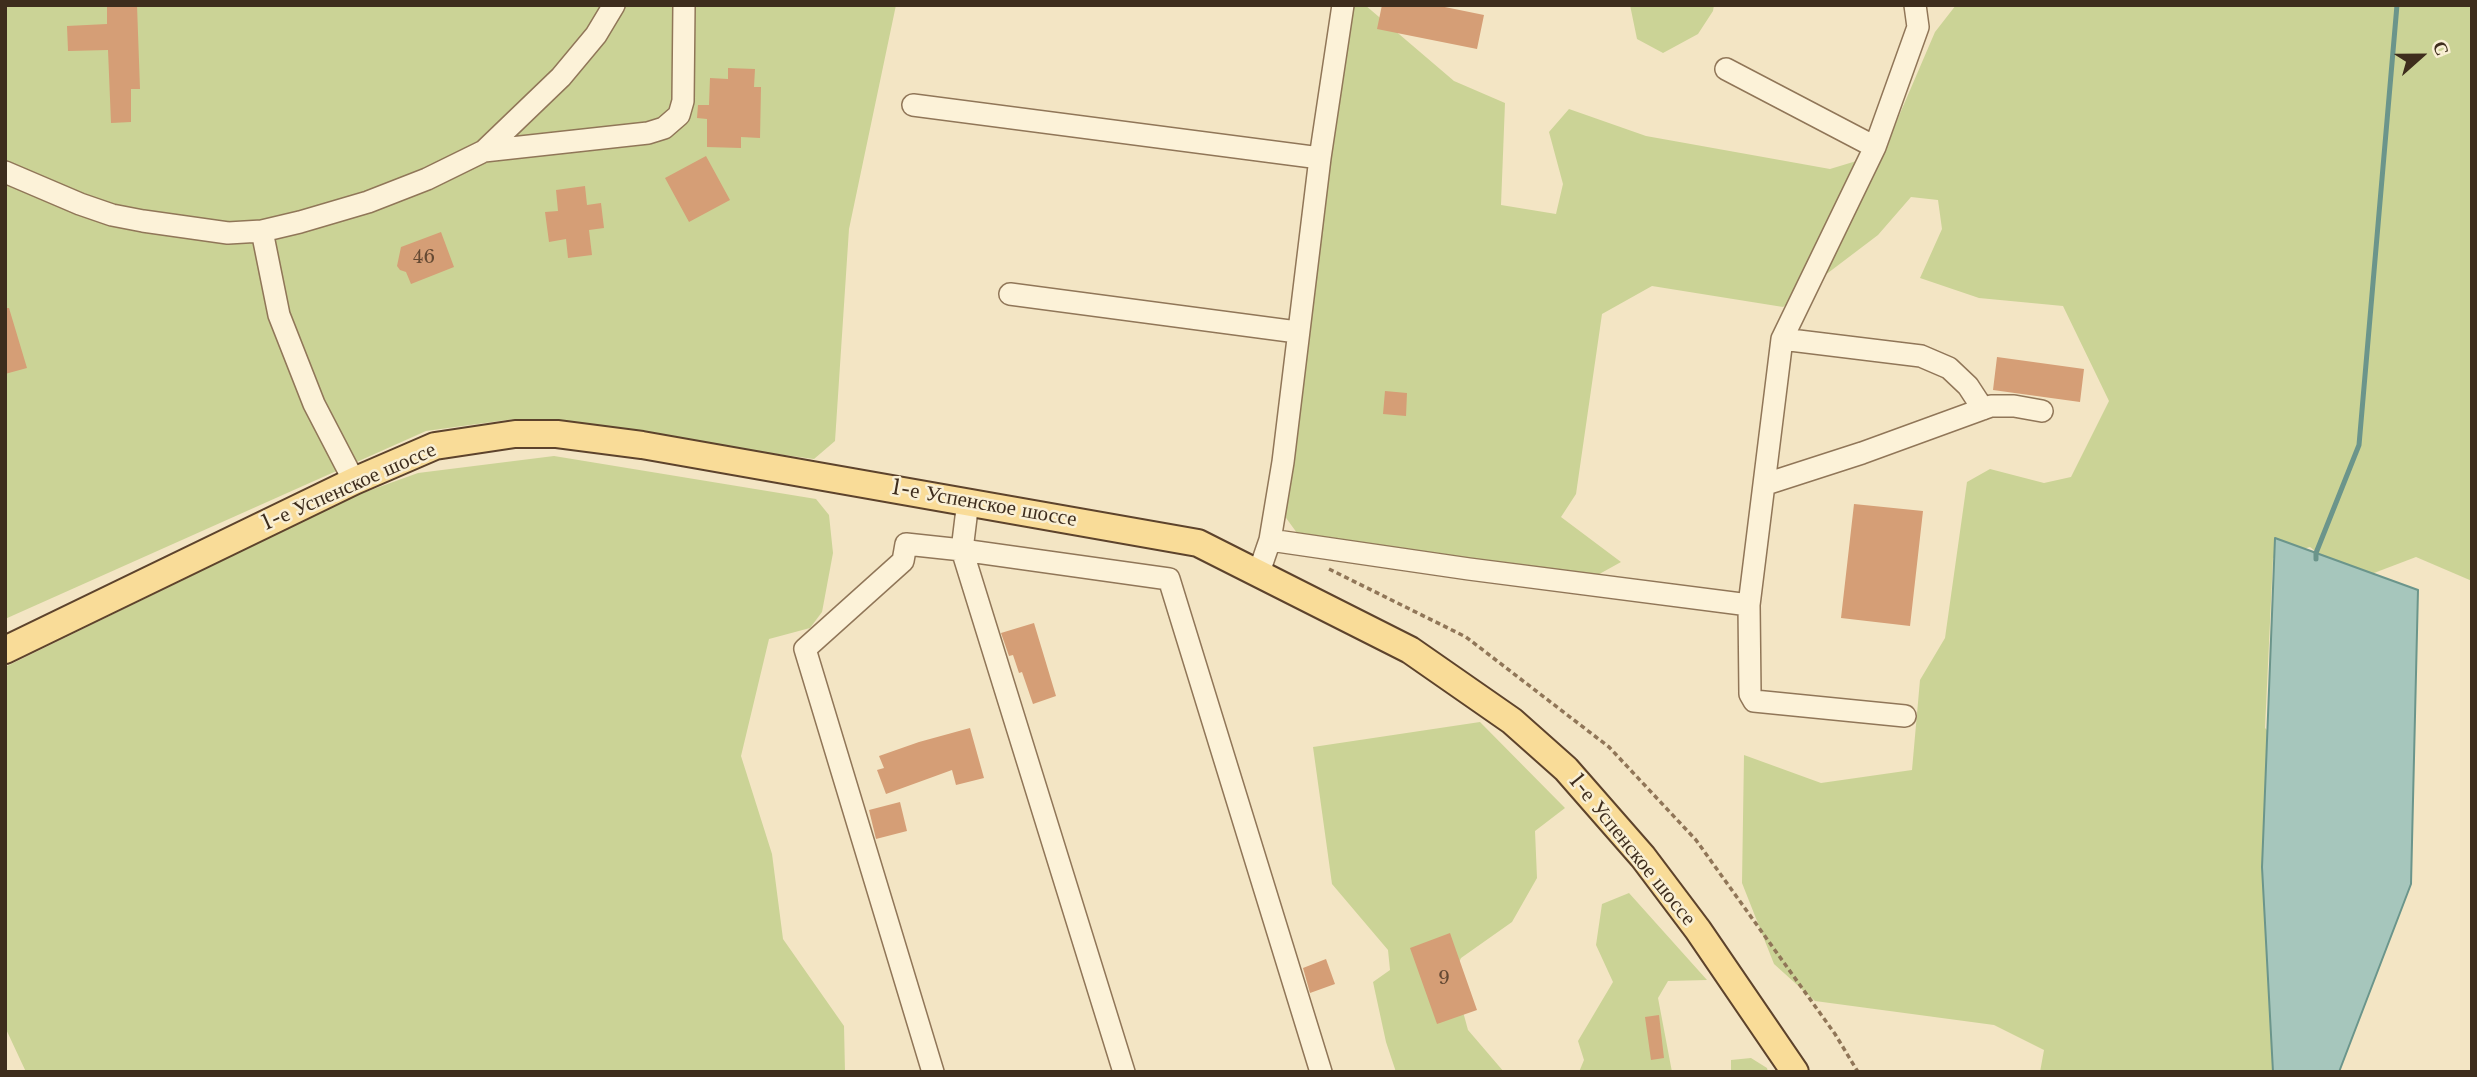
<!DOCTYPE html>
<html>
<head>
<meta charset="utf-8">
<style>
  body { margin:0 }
  #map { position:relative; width:2477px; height:1077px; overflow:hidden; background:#f3e5c4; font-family:"Libre Baskerville",serif }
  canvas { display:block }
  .frame { position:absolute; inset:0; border:7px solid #3e2d1d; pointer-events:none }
  .north { position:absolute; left:2386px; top:21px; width:70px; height:70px; -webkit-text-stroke:5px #f9efd4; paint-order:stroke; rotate:69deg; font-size:19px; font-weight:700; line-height:28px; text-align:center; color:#3e2d1d }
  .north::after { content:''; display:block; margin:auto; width:24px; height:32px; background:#3e2d1d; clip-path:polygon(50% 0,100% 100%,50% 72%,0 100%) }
</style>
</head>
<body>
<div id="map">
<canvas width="2477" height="1077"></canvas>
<div class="frame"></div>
<div class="north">С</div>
</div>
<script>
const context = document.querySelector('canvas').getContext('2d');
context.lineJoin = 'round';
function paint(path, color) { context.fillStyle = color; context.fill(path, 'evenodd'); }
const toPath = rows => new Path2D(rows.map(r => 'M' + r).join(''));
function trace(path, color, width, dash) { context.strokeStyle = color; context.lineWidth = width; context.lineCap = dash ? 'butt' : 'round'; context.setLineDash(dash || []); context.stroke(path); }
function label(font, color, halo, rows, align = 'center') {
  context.font = font + ' "Libre Baskerville",serif'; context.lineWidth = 5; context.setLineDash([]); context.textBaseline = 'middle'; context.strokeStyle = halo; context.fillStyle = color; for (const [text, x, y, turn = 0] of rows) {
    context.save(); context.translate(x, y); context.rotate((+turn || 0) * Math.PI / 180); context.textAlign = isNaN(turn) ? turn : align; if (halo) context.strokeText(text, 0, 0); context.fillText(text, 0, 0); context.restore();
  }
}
paint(toPath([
  [5,5,896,5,849,229,835,441,814,459,514,419,426,431,5,619],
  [1347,5,1365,5,1454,81,1505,103,1501,205,1556,214,1563,184,1549,132,1569,109,1646,136,1830,169,1883,153,1935,32,1956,5,2472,5,2472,581,2416,557,2353,581,2310,547,2273,558,2265,728,2304,766,2273,1072,2040,1072,2044,1050,1994,1025,1815,1001,1774,964,1742,883,1744,755,1821,783,1912,770,1920,680,1945,638,1967,482,1990,469,2044,483,2071,477,2109,401,2063,306,1979,298,1920,278,1942,229,1938,200,1911,197,1878,235,1783,307,1652,286,1602,314,1576,494,1561,517,1621,562,1594,577,1305,544,1281,511],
  [1630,5,1714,5,1713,11,1698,34,1663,53,1637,39],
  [554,456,816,499,829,515,833,553,822,612,810,628,769,639,741,756,772,854,783,939,844,1026,845,1072,26,1072,5,1027,5,667,357,495,418,473],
  [1480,722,1565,808,1535,831,1537,878,1512,922,1461,958,1453,975,1468,1030,1504,1072,1396,1072,1386,1042,1373,982,1390,970,1388,950,1332,884,1313,747],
  [1629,893,1707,980,1668,981,1658,998,1672,1072,1579,1072,1584,1060,1578,1041,1613,982,1596,945,1602,904],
  [1751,1058,1767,1068,1768,1072,1731,1072,1731,1060]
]), '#cbd396');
const water = toPath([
  [2275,538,2418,590,2411,884,2339,1072,2273,1072,2262,867,2275,538]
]);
paint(water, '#a6c6bc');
trace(water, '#6b958b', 2);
trace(toPath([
  [2316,559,2316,553,2359,445,2397,5]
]), '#6b958b', 5);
paint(toPath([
  [107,5,137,5,140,89,131,89,131,122,111,123,108,50,68,51,67,26,107,24],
  [1382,5,1435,5,1484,15,1477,49,1377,29],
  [728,68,755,69,754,87,761,87,760,138,741,137,741,148,707,147,707,119,697,118,698,105,709,105,710,78,728,79],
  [706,156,730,200,689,222,665,178],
  [585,186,587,205,601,203,604,228,589,230,592,255,568,258,566,239,549,242,545,212,558,211,556,190],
  [441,232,454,267,411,284,406,272,400,270,397,266,401,247],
  [5,308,9,308,27,368,5,374],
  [1997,357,2084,369,2080,402,1993,390],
  [1385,391,1407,393,1406,416,1383,414],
  [1854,504,1923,511,1910,626,1841,618],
  [1034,623,1056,696,1033,704,1022,672,1019,673,1013,655,1009,656,1001,633],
  [970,728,984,778,956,785,952,770,886,794,877,770,884,768,879,756,919,742],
  [900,802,907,831,876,839,869,810],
  [1450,933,1477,1010,1437,1024,1410,948],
  [1326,959,1335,984,1310,993,1303,968],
  [1659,1015,1664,1058,1651,1060,1645,1017]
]), '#d59e76');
const minor = toPath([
  [1726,69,1875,147],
  [913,105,1320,158],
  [484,151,648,133,664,128,679,115,683,101,684,5],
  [5,172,80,204,112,215,143,221,228,233,262,231,300,222,368,202,427,179,484,151,561,77,596,35,614,5],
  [262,231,279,315,314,404,354,481],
  [1010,294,1297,332],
  [1782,339,1921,356,1949,368,1968,386,1983,409],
  [1766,484,1862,453,1991,406,2014,406,2042,411],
  [968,501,962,550,1124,1072],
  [1270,540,1283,462,1320,158,1343,5],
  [1259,572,1270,540,1469,569,1749,605],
  [1905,716,1754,701,1750,694,1749,605,1782,339,1875,147,1918,27,1915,5],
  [933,1072,805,649,903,561,906,544,962,550,1169,579,1321,1072]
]);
const major = toPath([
  [5,650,354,481,435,446,515,434,557,434,642,445,1198,543,1410,650,1512,721,1566,769,1643,857,1698,930,1795,1072]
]);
trace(minor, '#907658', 24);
trace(major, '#5d432c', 30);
trace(toPath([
  [1329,569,1466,637,1609,747,1696,840,1835,1034,1858,1072]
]), '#907658', 3.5, [5, 3.5]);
trace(minor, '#fcf2d8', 21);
trace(major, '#f9dc98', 26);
label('18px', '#644933', null, [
  ["46",424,258],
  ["9",1444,979]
]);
label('21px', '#3e2d1d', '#f9efd4', [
  ["1-е Успенское шоссе",349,487,-24],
  ["1-е Успенское шоссе",984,504,10],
  ["1-е Успенское шоссе",1632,850,51]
]);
</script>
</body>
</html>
